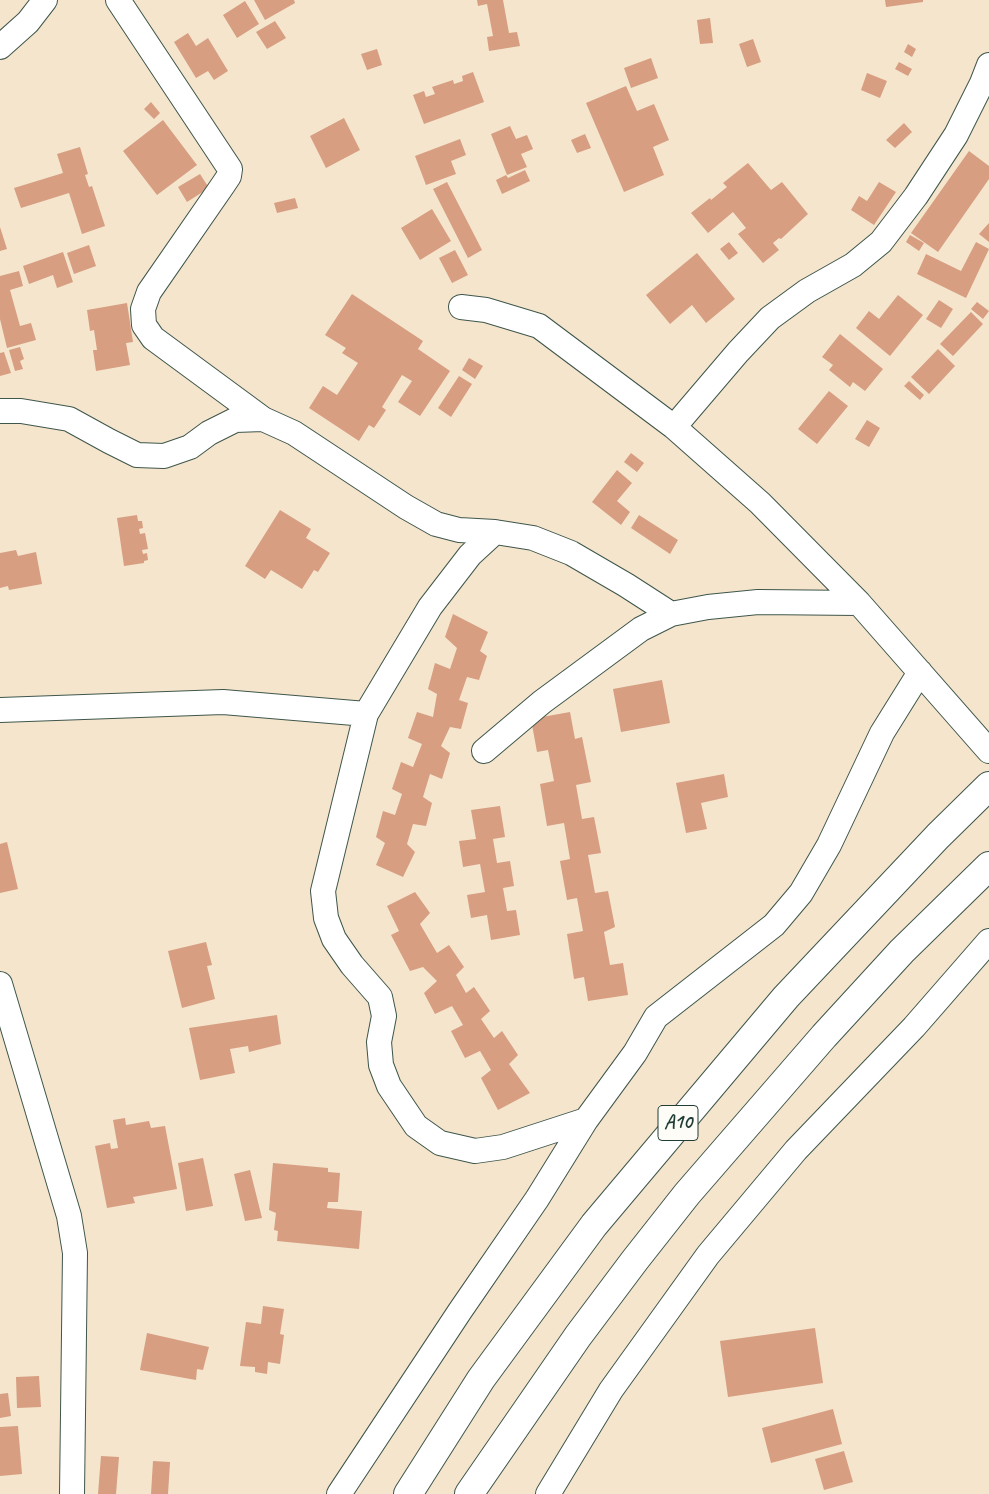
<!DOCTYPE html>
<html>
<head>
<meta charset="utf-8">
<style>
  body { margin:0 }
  canvas { display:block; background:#f4e5cc }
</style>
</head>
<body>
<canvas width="989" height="1494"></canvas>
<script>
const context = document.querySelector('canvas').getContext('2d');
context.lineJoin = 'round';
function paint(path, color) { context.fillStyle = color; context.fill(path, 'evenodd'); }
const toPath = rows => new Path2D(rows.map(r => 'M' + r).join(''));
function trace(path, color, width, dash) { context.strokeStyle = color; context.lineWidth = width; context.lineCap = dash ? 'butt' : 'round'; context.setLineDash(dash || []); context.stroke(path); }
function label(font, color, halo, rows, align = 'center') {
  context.font = font + ' Caveat,sans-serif'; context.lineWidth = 5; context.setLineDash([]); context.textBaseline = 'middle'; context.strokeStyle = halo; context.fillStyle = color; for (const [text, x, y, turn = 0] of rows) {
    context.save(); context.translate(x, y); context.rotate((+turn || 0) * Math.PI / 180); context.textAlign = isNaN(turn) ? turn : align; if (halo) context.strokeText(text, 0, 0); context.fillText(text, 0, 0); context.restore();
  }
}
paint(toPath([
  [254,0,294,0,295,3,265,20],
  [477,0,503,0,509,33,517,32,520,46,489,51,487,37,493,36,487,4,478,6],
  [885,0,923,0,923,2,886,7],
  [245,1,259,24,237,38,223,15],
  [710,18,713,43,700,44,697,20],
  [275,21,286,38,267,49,256,32],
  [188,33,196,46,208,38,228,71,214,80,208,71,196,78,174,42],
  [753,39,761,62,747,67,739,44],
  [908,44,916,49,912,57,904,52],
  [377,49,382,65,367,70,361,54],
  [651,58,658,78,631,88,624,68],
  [899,62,912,69,908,76,895,69],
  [473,72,484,102,424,124,413,95,424,91,426,97,435,94,432,87,453,80,454,84,463,81,462,76],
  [867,73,887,81,880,98,861,90],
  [626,86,637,111,654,104,669,140,653,147,664,175,624,192,586,103],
  [151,102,160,113,154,119,144,109],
  [344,118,360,150,326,168,310,136],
  [163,120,197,165,157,195,123,151],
  [904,123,912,132,895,148,886,140],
  [510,126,516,139,527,135,533,149,521,154,527,167,507,175,491,134],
  [585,134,591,148,577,153,571,140],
  [460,139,466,155,451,161,456,174,426,185,415,156],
  [80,147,88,174,85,175,89,187,92,186,105,226,82,234,69,193,21,208,14,188,63,173,57,154],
  [969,151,989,166,989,179,938,252,911,233],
  [748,163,771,190,782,182,808,214,781,239,779,238,773,243,779,250,763,263,738,234,746,228,733,212,708,233,691,213,710,198,711,200,727,187,723,183],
  [525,170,530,181,502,194,496,180,506,175,508,178],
  [200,174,209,188,187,202,178,187],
  [447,182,482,250,468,258,433,189],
  [879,182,896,192,874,225,851,210,859,196,867,201],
  [295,198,298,208,277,213,274,203],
  [432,209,451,241,420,260,401,228],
  [989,223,989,242,979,234],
  [0,227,7,249,0,251],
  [910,235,924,243,919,251,906,242],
  [729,242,738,253,729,260,720,249],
  [976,242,989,249,966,298,917,274,926,254,961,271],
  [89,245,96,266,74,274,67,253],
  [455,250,468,275,452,283,439,258],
  [63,252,73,282,57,288,53,275,29,284,23,266],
  [697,253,735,299,706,323,692,305,670,324,646,295],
  [19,271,23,286,10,290,20,326,31,323,36,340,7,348,0,319,0,276],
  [352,294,423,341,418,349,450,371,420,416,398,402,412,381,402,375,382,407,386,410,374,428,369,425,359,441,309,408,323,386,337,395,358,363,342,353,346,348,325,335],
  [898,295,923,315,890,356,856,328,869,311,879,319],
  [939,300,953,309,941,328,926,319],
  [977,302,989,311,983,319,971,309],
  [127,303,133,342,126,343,130,365,96,371,93,350,97,350,94,330,90,331,87,310],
  [971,312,983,324,953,356,940,344],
  [840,334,883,369,865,391,853,382,850,387,829,370,833,365,822,357],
  [20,347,24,359,20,361,23,369,15,371,9,350],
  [938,349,955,366,929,394,911,377],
  [4,352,11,373,0,376,0,353],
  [469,358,483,366,475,379,462,370],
  [459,376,472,384,451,417,438,408],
  [909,381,924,395,920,400,904,386],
  [829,391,848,406,817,444,798,429],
  [867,420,880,428,869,447,855,439],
  [631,453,644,463,637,472,624,462],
  [617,470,632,483,617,501,630,512,621,525,592,502],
  [280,510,311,529,306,538,330,553,318,572,314,570,302,589,271,570,265,579,245,566],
  [137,515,138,521,142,521,143,528,139,529,140,534,145,533,148,549,142,550,143,554,147,553,148,560,144,561,144,563,124,566,117,518],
  [639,515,678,540,670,554,631,528],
  [16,550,18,556,36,552,42,584,9,590,8,586,0,588,0,553],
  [453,614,488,632,480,651,487,656,479,680,467,677,459,700,468,703,461,729,450,727,441,746,450,753,442,779,430,774,423,797,432,803,426,826,413,824,407,844,415,852,403,877,376,865,385,843,376,837,383,811,395,815,402,794,392,789,401,762,413,767,422,744,408,738,417,712,433,717,437,694,428,689,435,663,450,669,457,648,445,637],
  [662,680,670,723,621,732,613,689],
  [570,712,575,739,582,737,591,782,576,785,582,819,594,817,601,853,588,855,595,893,608,891,615,927,604,932,610,965,623,963,628,995,588,1001,584,977,574,979,567,934,583,931,577,898,567,900,560,861,570,859,564,823,547,826,540,784,554,781,548,750,537,752,531,719],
  [724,774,728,797,701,803,707,829,686,833,676,783],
  [500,806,505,837,493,839,497,863,510,861,514,886,503,888,507,911,516,910,520,935,491,940,487,915,471,918,467,895,485,892,480,864,463,867,459,841,476,839,471,810],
  [7,842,18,889,0,893,0,844],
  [415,892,430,913,420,924,437,953,449,945,464,967,456,975,466,993,474,987,490,1011,481,1019,494,1038,502,1031,518,1055,509,1064,530,1093,498,1110,481,1078,491,1070,480,1051,465,1058,451,1031,463,1025,452,1006,435,1014,424,993,437,981,423,967,410,971,391,935,399,931,387,906],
  [206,942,212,965,207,966,215,999,182,1008,168,951],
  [277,1015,281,1044,249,1052,248,1046,230,1049,235,1073,200,1080,189,1028],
  [125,1118,126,1125,149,1121,151,1128,165,1126,177,1189,133,1197,135,1203,107,1208,95,1146,110,1143,111,1149,118,1148,113,1120],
  [203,1158,213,1206,186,1211,178,1163],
  [273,1163,328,1168,328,1172,340,1173,338,1202,328,1202,327,1208,362,1211,359,1249,277,1241,278,1231,274,1230,276,1213,269,1210],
  [250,1170,262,1218,245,1221,234,1174],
  [263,1306,284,1309,280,1334,284,1335,280,1364,268,1362,267,1374,255,1372,255,1367,240,1366,246,1322,261,1324],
  [815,1328,823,1383,728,1397,720,1341],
  [147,1333,209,1347,203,1370,197,1369,196,1380,140,1370],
  [39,1376,41,1407,17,1408,16,1377],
  [8,1393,11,1416,0,1418,0,1394],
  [833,1409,842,1444,771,1463,762,1428],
  [18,1426,22,1474,0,1476,0,1427],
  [844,1451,853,1482,824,1490,815,1459],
  [101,1456,119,1457,116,1494,98,1494],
  [153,1461,170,1462,168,1494,151,1494]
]), '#d79e82');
const street = toPath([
  [118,0,230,169,229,176,223,185,149,292,143,309,144,325,153,338,263,419],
  [0,47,28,22,45,0],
  [461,307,486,310,539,326,674,427,760,503,859,603,989,751],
  [0,411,21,411,69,419,109,441,137,455,164,456,190,447,209,433,235,420,263,419,294,433,406,507,436,524,459,530,495,532,533,538,571,553,626,585,671,614],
  [674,427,738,352,770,318,807,291,853,265,881,242,916,196,956,135,982,83,989,65],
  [495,532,470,555,430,607,366,714,323,891,326,918,334,939,352,965,380,997,384,1016,379,1042,381,1065,389,1086,416,1126,440,1143,475,1151,503,1147,586,1120],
  [0,710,223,702,366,714],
  [484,751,542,702,641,629,671,614,708,607,758,602,859,603],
  [0,984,69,1216,75,1253,72,1494],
  [339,1494,460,1311,537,1199,586,1120,635,1053,656,1017,774,925,801,893,829,845,882,733,920,672],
  [548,1494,611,1390,708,1255,796,1150,914,1027,989,941]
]);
const primary = toPath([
  [408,1494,481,1379,594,1225,786,997,938,836,989,786],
  [469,1494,578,1336,635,1260,687,1194,824,1036,902,951,989,866]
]);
trace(street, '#3f564b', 26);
trace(primary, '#3f564b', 30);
trace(street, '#fff', 24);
trace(primary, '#fff', 28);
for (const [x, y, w] of [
  [678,1123,40]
]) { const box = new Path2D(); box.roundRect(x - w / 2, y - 17.5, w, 35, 4); context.fillStyle = '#fdfcf7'; context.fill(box); trace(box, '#1f3d34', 1); }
label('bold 20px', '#1f3d34', null, [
  ["A10",678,1123]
]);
</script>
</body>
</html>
